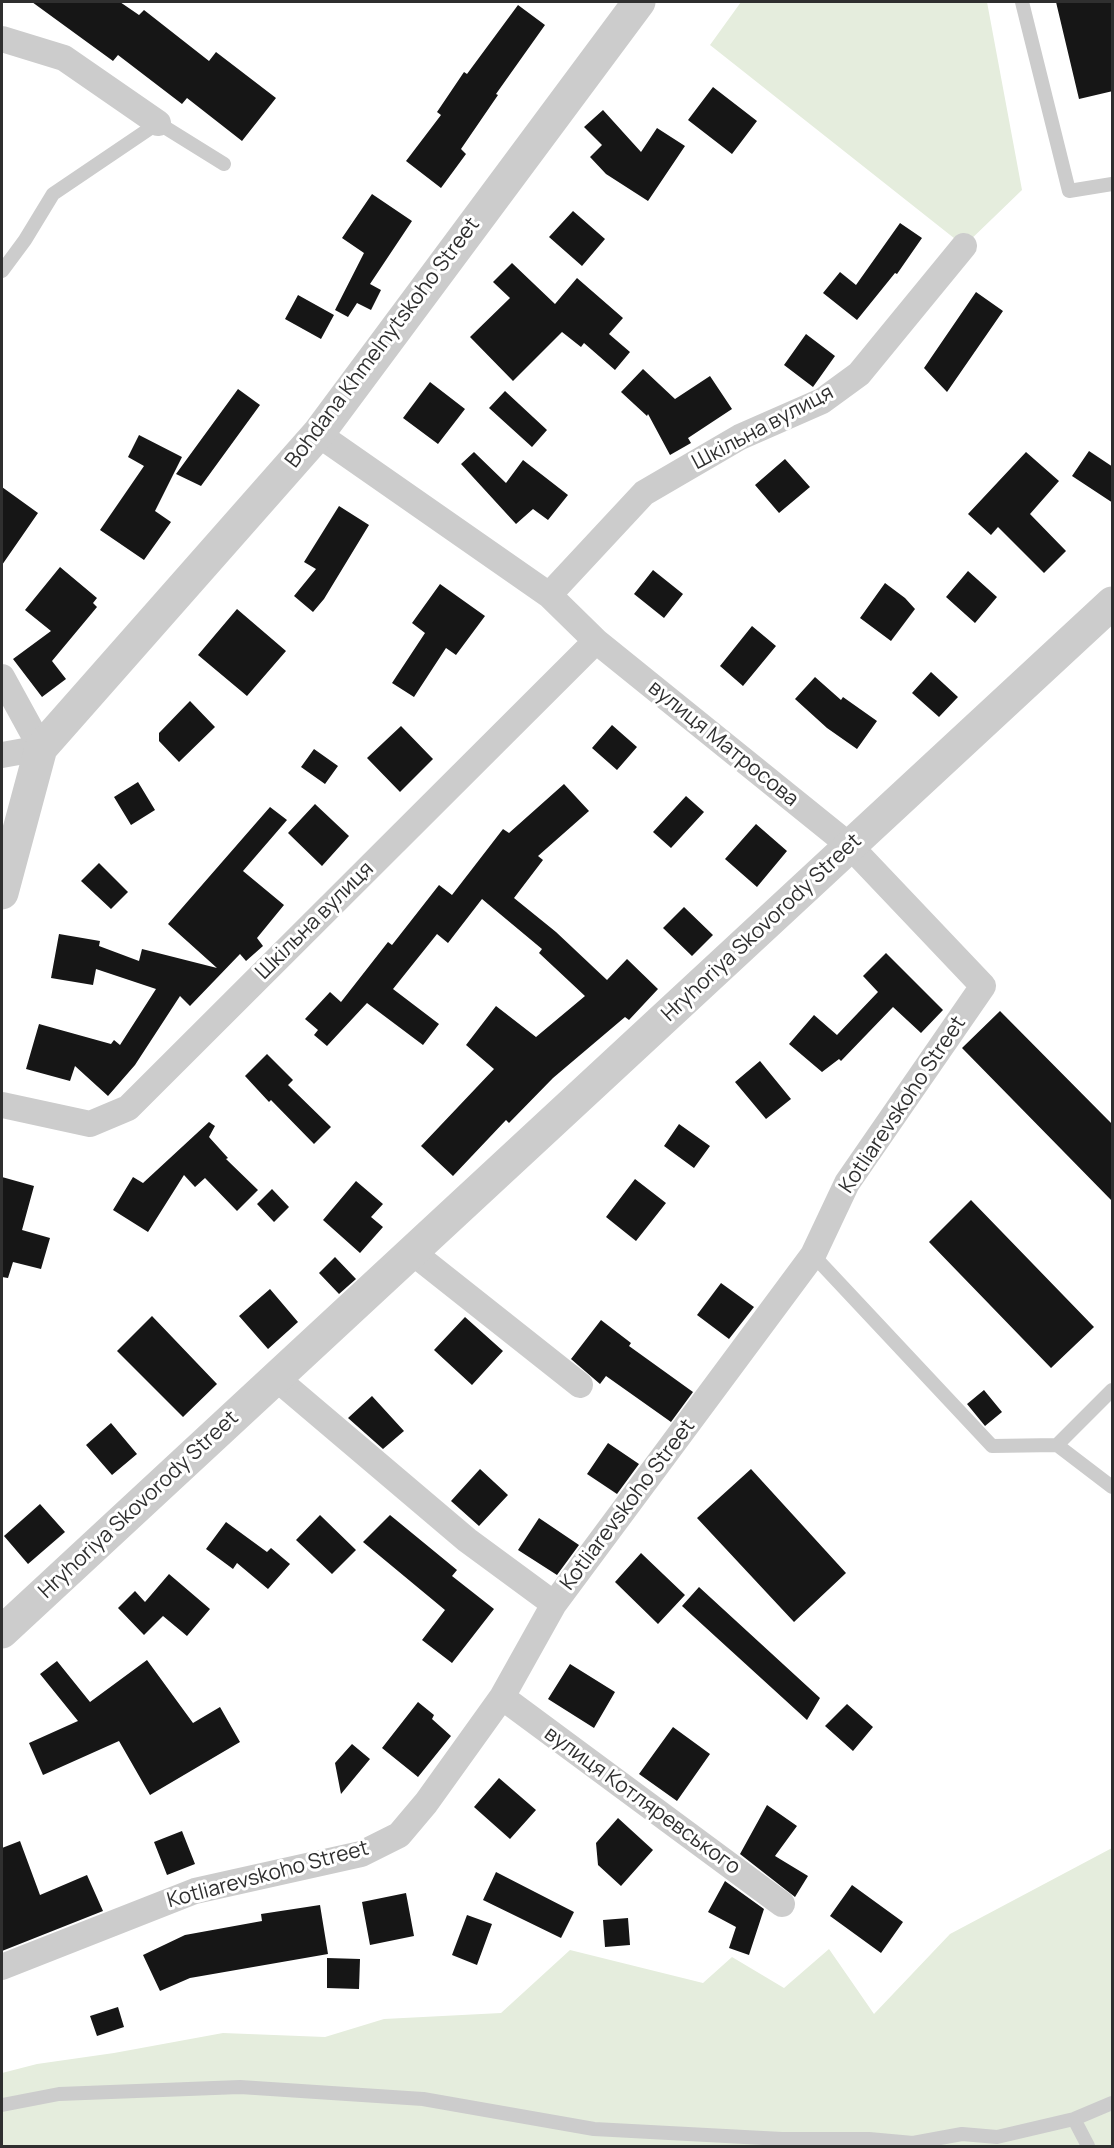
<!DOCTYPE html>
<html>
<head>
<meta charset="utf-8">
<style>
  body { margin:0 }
  #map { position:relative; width:1114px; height:2148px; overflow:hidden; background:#fff; font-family:Manrope,sans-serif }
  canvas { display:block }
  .frame { position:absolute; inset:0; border:3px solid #2f2f2f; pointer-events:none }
</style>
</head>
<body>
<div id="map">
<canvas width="1114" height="2148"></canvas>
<div class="frame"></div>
</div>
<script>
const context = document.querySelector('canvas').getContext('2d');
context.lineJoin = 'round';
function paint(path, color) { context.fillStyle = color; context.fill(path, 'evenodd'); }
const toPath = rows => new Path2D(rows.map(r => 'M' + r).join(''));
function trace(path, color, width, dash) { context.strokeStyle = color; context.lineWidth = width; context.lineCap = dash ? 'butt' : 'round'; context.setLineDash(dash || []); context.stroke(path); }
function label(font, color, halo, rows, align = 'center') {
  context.font = font + ' Manrope,sans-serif'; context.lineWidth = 6; context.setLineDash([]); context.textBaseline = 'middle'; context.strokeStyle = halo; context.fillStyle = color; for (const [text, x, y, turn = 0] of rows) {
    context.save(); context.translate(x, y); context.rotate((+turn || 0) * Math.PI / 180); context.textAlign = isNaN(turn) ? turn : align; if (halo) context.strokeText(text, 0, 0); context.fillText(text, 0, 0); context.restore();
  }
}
paint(toPath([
  [741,2,987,2,1022,190,964,246,710,45],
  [1112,1848,1112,2146,2,2146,2,2073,37,2064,114,2053,223,2033,325,2037,384,2019,501,2013,570,1950,703,1983,732,1957,784,1988,829,1949,874,2014,950,1934]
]), '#e5eddd');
paint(toPath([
  [32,2,120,2,139,15,144,10,209,61,216,52,276,98,242,141,187,98,182,104,118,55,113,61],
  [1056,2,1113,2,1113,91,1079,99],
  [518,5,545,25,496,94,498,95,461,149,466,154,441,188,406,161,441,115,437,112,464,72,467,74],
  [713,87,757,121,732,154,688,120],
  [603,110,641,152,657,128,685,146,648,201,606,174,590,157,602,145,584,127],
  [372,194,412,221,370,284,381,290,371,310,357,303,348,317,335,310,364,253,342,238],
  [573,211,605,239,582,266,549,237],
  [900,223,922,238,897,274,895,273,857,320,823,293,840,272,856,285],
  [512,263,555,304,577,278,623,318,609,334,630,352,615,370,584,343,581,347,562,332,513,381,470,337,510,298,493,282],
  [976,292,1003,311,947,392,924,368],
  [298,295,334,315,321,339,285,319],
  [806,334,835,356,813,387,784,365],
  [643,369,675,399,710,376,732,409,688,438,691,443,670,455,648,414,647,416,621,392],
  [430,382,465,409,438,444,403,418],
  [238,389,260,405,201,486,176,474],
  [505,391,547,430,532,447,489,408],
  [139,435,182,457,155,511,171,522,144,560,100,530,144,466,128,457],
  [1089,451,1113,467,1113,503,1072,476],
  [474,452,506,483,523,460,568,495,548,520,533,509,516,524,461,464],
  [1026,452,1059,481,1030,514,1066,551,1044,573,998,527,991,535,968,514],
  [785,459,810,487,779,513,755,485],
  [2,487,38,513,2,565],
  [339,506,369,525,324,599,313,612,294,596,316,569,304,562],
  [60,567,97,598,93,603,97,607,52,661,66,679,42,697,13,659,51,631,25,610],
  [653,570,683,594,664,618,634,594],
  [968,571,997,597,975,623,946,597],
  [885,583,905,598,915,609,891,641,860,618],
  [440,584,485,616,456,655,446,648,414,697,392,683,425,633,412,623],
  [237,609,286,651,247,696,198,655],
  [752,626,776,646,743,686,720,666],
  [931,672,958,697,939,717,912,693],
  [815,677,841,700,843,697,877,721,857,749,827,728,795,699],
  [190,701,215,727,179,762,159,741,159,733],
  [612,725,637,747,617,770,592,748],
  [401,726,433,759,400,792,367,758],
  [314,749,338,766,325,784,301,767],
  [138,782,155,810,131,825,114,797],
  [564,784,589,811,538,856,543,860,514,898,556,932,607,980,627,959,658,989,629,1020,625,1017,553,1078,509,1123,506,1120,453,1176,421,1146,494,1069,466,1045,496,1006,536,1037,585,996,539,953,542,949,482,899,448,943,437,934,393,989,439,1024,423,1045,367,1003,327,1046,314,1035,318,1030,305,1019,330,992,341,1002,388,942,392,945,439,885,452,895,503,829,509,833],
  [686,796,704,812,671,848,653,832],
  [315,804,349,836,322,866,288,833],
  [270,807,287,820,243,871,284,905,257,938,263,946,246,961,240,954,190,1006,180,996,135,1065,108,1096,75,1066,70,1081,26,1069,39,1024,111,1044,114,1040,120,1045,156,989,96,969,93,985,51,978,59,934,100,941,99,946,139,961,142,949,217,968,168,924],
  [756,824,787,851,757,887,725,859],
  [99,863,128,892,111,909,81,881],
  [684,907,713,935,692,956,663,928],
  [886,953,943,1010,921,1033,893,1007,841,1061,839,1059,822,1072,789,1044,814,1015,837,1035,878,992,863,976],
  [1000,1011,1113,1125,1113,1202,962,1048],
  [267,1054,293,1080,288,1085,331,1127,314,1144,271,1100,269,1102,245,1076],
  [760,1061,791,1099,766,1119,735,1082],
  [209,1122,215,1126,209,1137,228,1158,226,1159,258,1190,237,1211,205,1178,195,1187,184,1175,148,1232,113,1210,133,1177,143,1183],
  [679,1124,710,1146,694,1168,664,1146],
  [2,1177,34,1186,22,1230,50,1238,41,1269,13,1262,8,1278,2,1277],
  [635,1179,666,1203,636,1241,606,1217],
  [356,1181,383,1204,371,1217,383,1227,360,1253,323,1220],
  [272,1189,289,1207,274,1222,257,1204],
  [971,1200,1094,1327,1051,1368,929,1242],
  [335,1257,356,1279,339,1294,319,1273],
  [721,1283,754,1307,729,1339,697,1315],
  [270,1289,298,1322,268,1349,239,1316],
  [152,1316,217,1384,183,1417,117,1351],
  [465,1317,503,1351,472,1385,434,1350],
  [601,1320,631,1343,629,1346,693,1392,671,1422,606,1376,600,1384,571,1359],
  [984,1390,1002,1412,985,1426,967,1404],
  [372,1396,404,1431,383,1449,348,1418],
  [111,1423,137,1454,112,1475,86,1445],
  [608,1443,639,1464,617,1494,587,1474],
  [480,1469,508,1495,479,1526,451,1501],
  [751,1469,846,1573,794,1622,697,1518],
  [40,1504,65,1532,28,1564,4,1536],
  [320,1515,356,1550,332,1574,296,1540],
  [390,1515,457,1570,452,1576,494,1609,452,1663,422,1640,445,1610,363,1542],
  [539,1518,579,1545,557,1575,518,1550],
  [226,1522,267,1552,271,1548,290,1564,268,1589,237,1563,233,1569,206,1549],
  [641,1553,685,1595,658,1624,615,1582],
  [169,1574,210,1609,187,1636,163,1616,144,1635,118,1608,135,1591,145,1602],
  [699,1587,820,1698,807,1720,682,1606],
  [147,1660,193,1723,220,1707,240,1742,150,1795,119,1741,43,1775,29,1743,78,1721,40,1674,57,1661,90,1702],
  [570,1664,615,1692,594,1728,548,1699],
  [418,1702,434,1715,432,1719,451,1736,418,1777,382,1748],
  [847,1704,873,1727,853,1751,825,1726],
  [673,1727,710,1754,677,1801,639,1774],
  [352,1744,370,1759,341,1794,335,1763],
  [499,1778,536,1810,510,1839,474,1807],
  [767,1805,797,1826,775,1856,808,1876,795,1897,740,1854],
  [618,1818,653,1850,621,1886,598,1865,596,1843],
  [182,1831,195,1864,167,1875,154,1842],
  [20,1841,40,1895,87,1875,103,1911,2,1951,2,1848],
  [496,1872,574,1912,561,1938,483,1900],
  [725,1881,764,1909,749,1955,729,1948,736,1927,708,1912],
  [852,1885,903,1922,881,1953,830,1916],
  [406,1893,414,1936,370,1945,362,1902],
  [320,1905,328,1954,190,1978,160,1991,143,1955,185,1935,262,1921,261,1914],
  [467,1915,492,1924,477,1965,452,1955],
  [628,1918,630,1945,605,1947,603,1920],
  [327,1958,360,1959,359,1989,327,1988],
  [118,2007,124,2027,97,2036,90,2016]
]), '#161616');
trace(toPath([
  [1022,2,1069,191,1112,184],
  [2,271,25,240,53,194,158,123,224,164],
  [813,1255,992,1446,1057,1445,1112,1390],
  [1057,1445,1112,1487],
  [2,2105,59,2094,240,2087,423,2099,594,2129,782,2139,869,2139,913,2143,962,2134,997,2137,1074,2119,1112,2103],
  [1074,2119,1088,2146]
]), '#ccc', 14);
trace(toPath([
  [2,39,64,58,158,123],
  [549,595,644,493,740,437,822,401,859,374,964,246],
  [2,677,41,748,2,755],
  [2,1105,90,1124,128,1108,596,641],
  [412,1252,580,1385],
  [276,1378,467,1540,554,1604],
  [502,1697,782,1904],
  [2,1967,195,1891,361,1854,399,1835,426,1803,502,1697,554,1604,813,1255,847,1183,983,986,850,846,596,641,549,595,318,434]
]), '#ccc', 26);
trace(toPath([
  [2,893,41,748,318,434,639,2],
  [2,1632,1112,603]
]), '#ccc', 33);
label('21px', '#2f2f2f', '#fff', [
  ["Bohdana Khmelnytskoho Street",383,343,-53],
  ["Шкільна вулиця",763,428,-28],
  ["вулиця Матросова",723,744,39],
  ["Шкільна вулиця",315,921,-45],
  ["Hryhoriya Skovorody Street",762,928,-43],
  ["Kotliarevskoho Street",903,1105,-56],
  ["Hryhoriya Skovorody Street",139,1505,-43],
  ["Kotliarevskoho Street",628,1505,-53],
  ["вулиця Котляревського",642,1801,36],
  ["Kotliarevskoho Street",268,1875,-15]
]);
</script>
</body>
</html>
